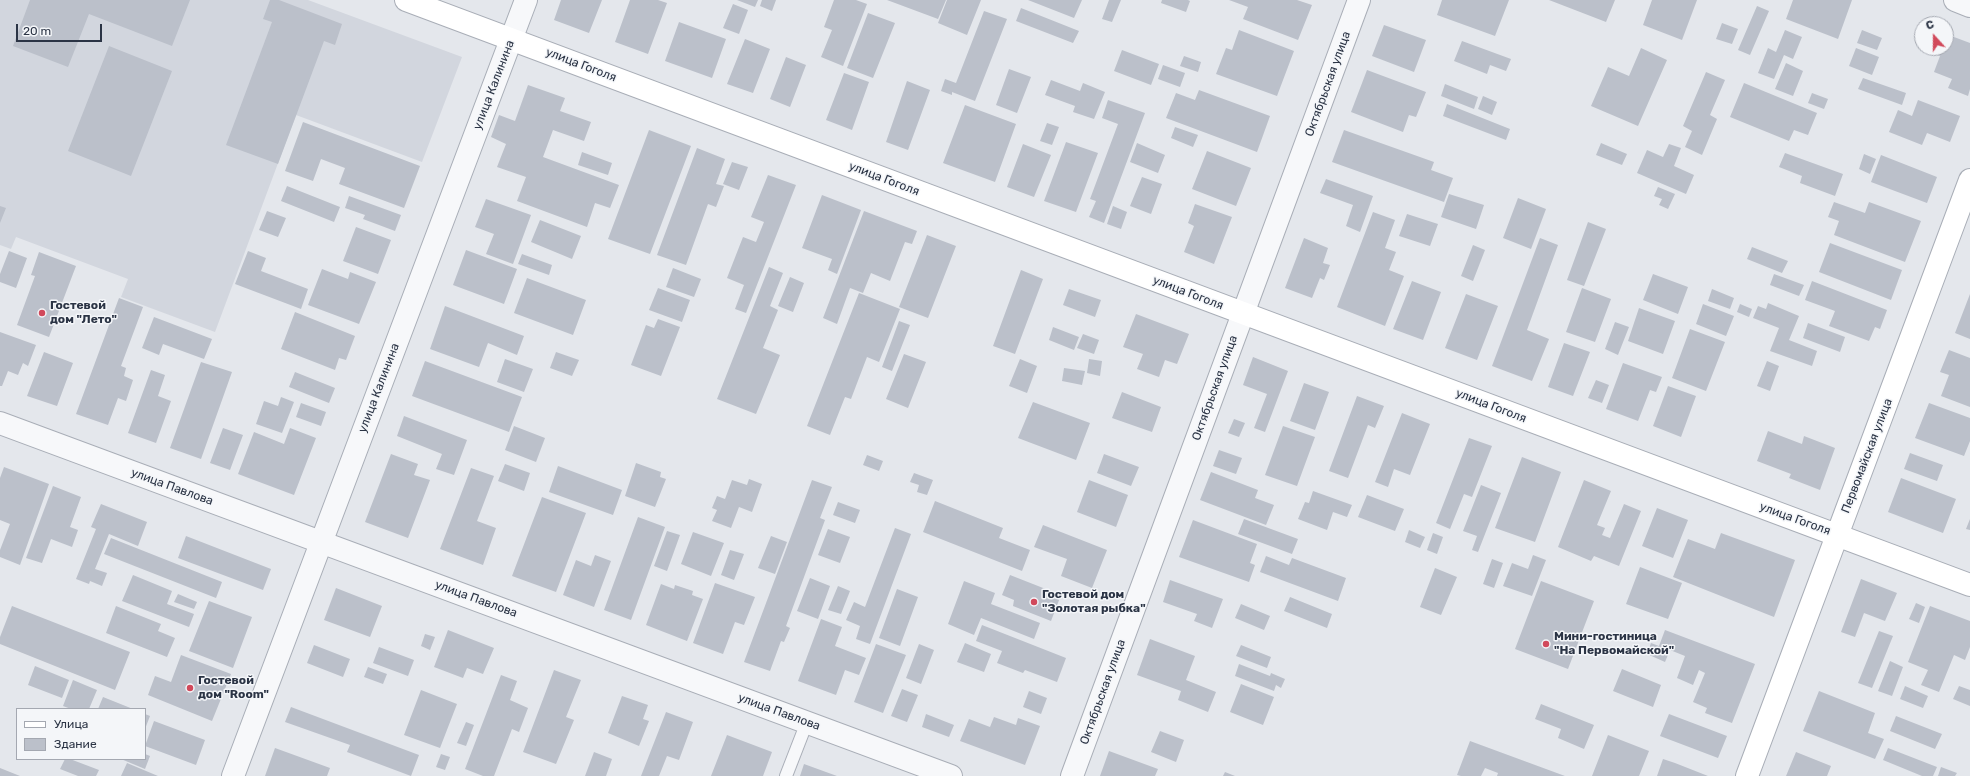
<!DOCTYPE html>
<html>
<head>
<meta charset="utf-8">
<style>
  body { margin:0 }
  #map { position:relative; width:1970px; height:776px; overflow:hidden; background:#e4e7ec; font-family:Rubik,sans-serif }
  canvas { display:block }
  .legend { position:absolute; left:16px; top:708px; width:130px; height:52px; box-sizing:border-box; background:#f4f6f9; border:1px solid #a4a8b1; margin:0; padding:5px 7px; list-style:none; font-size:12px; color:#2b3445 }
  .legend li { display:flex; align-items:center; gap:8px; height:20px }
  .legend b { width:20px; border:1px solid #a4a8b1 }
  .north { position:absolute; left:1914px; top:16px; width:40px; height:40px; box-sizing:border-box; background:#f4f6f9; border:1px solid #a4a8b1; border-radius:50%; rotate:339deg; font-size:11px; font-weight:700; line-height:16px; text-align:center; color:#2b3445 }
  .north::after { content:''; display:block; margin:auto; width:14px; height:18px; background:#d1495b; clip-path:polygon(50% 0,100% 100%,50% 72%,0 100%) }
  .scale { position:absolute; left:16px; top:24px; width:86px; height:18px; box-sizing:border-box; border:2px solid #2b3445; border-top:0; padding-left:5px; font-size:12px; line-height:14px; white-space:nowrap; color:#2b3445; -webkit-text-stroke:3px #f4f6f9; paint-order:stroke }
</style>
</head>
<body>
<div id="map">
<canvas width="1970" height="776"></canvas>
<ul class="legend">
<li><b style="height:5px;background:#fff"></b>Улица</li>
<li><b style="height:11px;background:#bbc0ca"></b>Здание</li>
</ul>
<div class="north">С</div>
<div class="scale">20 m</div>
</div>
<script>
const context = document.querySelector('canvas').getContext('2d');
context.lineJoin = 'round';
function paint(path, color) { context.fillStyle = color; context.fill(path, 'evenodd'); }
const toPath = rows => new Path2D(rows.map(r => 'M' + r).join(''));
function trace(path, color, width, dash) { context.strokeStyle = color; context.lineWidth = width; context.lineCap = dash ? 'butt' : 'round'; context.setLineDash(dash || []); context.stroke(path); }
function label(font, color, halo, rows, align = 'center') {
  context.font = font + ' Rubik,sans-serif'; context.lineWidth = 3; context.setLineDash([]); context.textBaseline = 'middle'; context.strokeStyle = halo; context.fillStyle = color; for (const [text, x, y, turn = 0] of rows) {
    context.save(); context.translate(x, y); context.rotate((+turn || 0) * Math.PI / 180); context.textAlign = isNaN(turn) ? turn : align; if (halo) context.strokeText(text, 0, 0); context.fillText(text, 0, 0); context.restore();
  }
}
paint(toPath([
  [0,0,308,0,462,57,422,162,296,115,215,332,121,297,128,279,16,237,11,249,0,245]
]), '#d2d6de');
paint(toPath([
  [30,0,190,0,172,46,89,14,68,67,13,46],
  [270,0,279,0,342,24,335,45,324,41,278,164,226,145,272,22,263,19],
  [561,0,602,0,589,33,554,20],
  [630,0,658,0,667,3,648,54,615,42],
  [737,0,758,0,755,7],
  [762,0,776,0,772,11,760,6],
  [834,0,856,0,867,4,843,66,821,57,832,30,824,27],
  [887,0,946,0,938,19],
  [947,0,981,0,967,35,938,23],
  [1028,0,1082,0,1074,18],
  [1109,0,1121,0,1112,22,1102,19],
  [1162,0,1188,0,1190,1,1186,12,1161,3],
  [1229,0,1297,0,1312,5,1298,40,1243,19,1248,7],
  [1442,0,1509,0,1495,36,1437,15],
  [1549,0,1615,0,1606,22],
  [1652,0,1697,0,1682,40,1643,25],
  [1793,0,1852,0,1838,39,1786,19],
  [733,4,748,10,739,34,723,28],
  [1757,6,1769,11,1750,55,1738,50],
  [1021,8,1079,31,1073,43,1016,21],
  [984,11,1007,19,975,101,952,92,952,95,941,91,945,79,956,83],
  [868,13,895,23,873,78,847,68],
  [679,22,726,39,712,78,665,61],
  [1722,23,1738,29,1732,44,1716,39],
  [1384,25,1426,40,1414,72,1372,56],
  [1239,30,1294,51,1277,96,1216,74,1226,48,1232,50],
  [1785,30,1802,37,1793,59,1784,55,1774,79,1758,73,1768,48,1776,52],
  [1862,30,1882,38,1877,50,1857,43],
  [1946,34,1970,43,1970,89,1968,96,1948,88,1952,79,1934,72,1940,56,1918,48,1922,37,1922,48,1946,48],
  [745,39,770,49,753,93,727,84],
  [1462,41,1511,59,1506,71,1490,65,1487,74,1454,61],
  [109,46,172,71,131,176,68,151],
  [1641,48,1667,60,1638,126,1591,106,1608,67,1629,76],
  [1856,48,1879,57,1872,75,1849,66],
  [1122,50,1159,64,1151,85,1114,71],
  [1184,56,1201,62,1198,72,1180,66],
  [786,57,806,65,790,107,770,99],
  [1786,63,1803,71,1793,96,1775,89],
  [1163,65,1185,73,1180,87,1158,79],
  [1009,69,1031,77,1017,113,996,105],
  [1367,70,1426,92,1416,117,1409,115,1403,132,1351,112],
  [1706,72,1725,80,1710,115,1717,119,1702,155,1685,147,1692,131,1683,126],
  [844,73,869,82,852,130,826,120],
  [1863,78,1906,93,1902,105,1858,89],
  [1051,80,1080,91,1083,83,1105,92,1094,119,1073,112,1075,106,1045,95],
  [907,81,930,90,908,150,886,142],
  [1744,83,1817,113,1808,135,1794,130,1789,141,1730,117],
  [1445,84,1478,97,1474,109,1441,96],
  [528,85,565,98,560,111,591,122,584,141,553,130,543,157,619,185,610,208,595,203,587,227,517,201,526,177,497,167,506,144,491,137,499,115,515,121],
  [1199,90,1270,116,1257,152,1166,118,1176,93,1195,100],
  [1812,93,1828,99,1824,109,1808,103],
  [1483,96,1497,102,1492,115,1478,109],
  [1108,100,1145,113,1104,223,1089,217,1096,201,1090,199,1118,124,1102,118],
  [1918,100,1960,116,1950,142,1927,133,1922,145,1889,132,1898,110,1912,116],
  [1447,104,1510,129,1506,140,1443,116],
  [965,105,1016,124,995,182,943,163],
  [303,122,420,166,404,208,339,184,345,168,321,159,313,181,285,171],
  [1047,123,1059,127,1052,145,1040,141],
  [1175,127,1198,135,1193,147,1171,138],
  [649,130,691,146,650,254,608,239],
  [1344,130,1434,162,1431,170,1453,178,1444,202,1332,162],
  [1066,142,1098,153,1076,212,1044,201],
  [1137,143,1165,155,1158,173,1130,162],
  [1601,143,1627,154,1622,165,1596,155],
  [1023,144,1051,155,1034,197,1007,187],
  [1669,144,1681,148,1674,166,1694,175,1686,194,1637,173,1647,150,1663,157],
  [697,148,725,159,716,184,724,186,716,207,708,204,686,265,657,255],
  [1207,151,1251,168,1236,206,1192,189],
  [582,152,612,163,608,175,578,165],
  [1785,153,1843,174,1835,196,1800,183,1802,176,1779,167],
  [1864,154,1876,159,1870,174,1859,169],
  [1881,155,1937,177,1927,203,1871,182],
  [732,162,748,167,739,190,723,184],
  [768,175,796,185,746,313,735,309,744,285,727,278,743,237,756,242,764,222,751,217],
  [1142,177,1162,184,1151,214,1130,206],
  [1326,179,1373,196,1360,232,1346,226,1353,205,1320,193],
  [287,186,340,207,334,222,281,201],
  [1658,187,1675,194,1668,209,1659,205,1662,199,1654,196],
  [1449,194,1484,205,1476,229,1441,217],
  [822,195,861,210,837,274,828,270,832,259,802,248],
  [349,196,401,215,395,231,363,219,365,215,345,208],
  [1518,198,1546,209,1531,249,1503,238],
  [486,199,531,215,513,264,486,254,494,234,475,227],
  [1834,202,1865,213,1869,202,1921,221,1905,262,1834,235,1839,221,1828,217],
  [1195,204,1232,217,1214,264,1184,252,1194,226,1188,223],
  [0,206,6,208,0,223],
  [1113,206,1127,212,1121,229,1107,224],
  [267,211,286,218,278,237,259,230],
  [864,211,917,231,912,244,905,242,890,281,871,273,863,293,850,288,837,324,823,318],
  [1373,212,1395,220,1385,248,1396,252,1389,270,1404,276,1385,326,1337,307],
  [1407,214,1438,224,1430,246,1399,236],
  [540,220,581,236,572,259,531,242],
  [1588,222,1606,229,1584,286,1567,280],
  [356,227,391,240,378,274,343,261],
  [927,235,956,246,928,318,899,307],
  [1304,238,1328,248,1323,263,1330,265,1324,280,1320,278,1312,298,1285,288],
  [1540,238,1558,245,1527,330,1549,339,1532,381,1492,366],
  [1830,243,1902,270,1891,300,1819,272],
  [1473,245,1485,250,1473,281,1461,276],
  [1752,247,1788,261,1782,273,1747,259],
  [466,250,517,269,504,304,453,285],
  [9,251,27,258,16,288,0,282,0,274],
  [248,251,266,258,261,271,308,289,301,309,235,284],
  [39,252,76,266,49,337,17,325,35,276,31,275],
  [522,254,552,265,549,275,518,264],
  [769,267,783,273,770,306,778,310,763,348,780,355,756,414,717,399],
  [673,268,701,279,694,297,666,287],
  [322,269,348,279,350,272,376,282,359,324,308,305],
  [1021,270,1043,279,1015,354,993,346],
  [1653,274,1688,287,1678,314,1643,300],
  [1774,274,1804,285,1799,296,1770,285],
  [790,277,804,283,793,312,778,306],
  [527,278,586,300,573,335,514,313],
  [1412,281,1441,292,1423,340,1393,329],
  [1812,281,1887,310,1880,329,1875,327,1869,341,1829,326,1835,311,1805,300],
  [658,288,690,300,682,322,649,310],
  [1582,288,1611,299,1595,342,1566,332],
  [1069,289,1101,300,1095,317,1063,305],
  [1712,289,1734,298,1730,309,1708,301],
  [859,293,900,309,879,362,867,357,851,399,845,397,830,435,807,426],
  [1466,294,1498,306,1477,360,1445,348],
  [1970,294,1970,339,1955,333],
  [119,298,143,307,121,366,126,368,124,376,133,380,126,401,118,398,108,425,76,414],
  [1768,303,1799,316,1789,340,1817,351,1812,366,1770,351,1779,328,1753,318,1758,306,1766,309],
  [1703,304,1734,316,1726,336,1696,324],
  [1740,304,1752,309,1749,317,1737,312],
  [445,306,524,336,517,355,488,343,479,367,430,349],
  [1639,308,1675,321,1663,354,1628,341],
  [295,312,355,336,346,360,339,358,335,370,281,349],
  [1136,314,1189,334,1177,364,1165,360,1159,377,1137,369,1143,354,1123,347],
  [154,317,212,339,204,359,163,344,159,355,142,348],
  [658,319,680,327,661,376,631,365,646,325,654,328],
  [899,321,910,325,892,371,882,367],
  [1615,322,1629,327,1618,355,1605,349],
  [1808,323,1845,337,1840,352,1803,338],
  [1053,327,1079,337,1074,350,1049,340],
  [1690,329,1725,342,1706,391,1672,378],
  [0,332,36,345,28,366,23,363,18,375,8,371,2,386,0,386],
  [1083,334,1099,340,1094,354,1077,348],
  [1564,343,1590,352,1573,396,1548,387],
  [1949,350,1970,358,1970,407,1941,396,1949,375,1940,372],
  [44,352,73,363,57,406,27,396],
  [556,352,579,360,572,376,550,368],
  [904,354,926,362,908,408,886,399],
  [1253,357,1288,371,1265,432,1254,428,1267,394,1243,385],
  [505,359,533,369,524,392,497,382],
  [1020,359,1037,366,1027,393,1009,386],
  [1089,359,1102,361,1100,376,1087,373],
  [425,361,522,397,509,432,412,396],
  [1767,361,1779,366,1770,391,1757,386],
  [201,362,232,372,201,459,170,448],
  [1623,363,1662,377,1656,392,1650,390,1638,421,1606,409],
  [1064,368,1085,371,1082,385,1062,381],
  [151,370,165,375,158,396,171,401,156,443,128,433],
  [295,372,335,388,329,403,289,387],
  [1596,380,1609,385,1602,403,1588,398],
  [1304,383,1329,392,1315,430,1290,421],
  [1668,386,1696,396,1681,437,1653,426],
  [1122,392,1161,407,1152,432,1112,418],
  [1357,396,1384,406,1375,428,1368,425,1348,478,1329,471],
  [281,397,294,402,282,433,256,424,264,401,278,406],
  [1033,402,1090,423,1076,460,1018,438],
  [301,403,326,412,321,426,296,417],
  [1929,403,1970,418,1970,441,1964,456,1915,438],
  [1402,413,1430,424,1410,475,1394,469,1388,487,1375,482],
  [404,416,467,440,454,475,436,469,442,454,397,436],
  [1234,419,1245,423,1239,437,1228,433],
  [514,426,545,438,536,462,505,450],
  [1283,426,1315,437,1297,486,1265,475],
  [223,428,243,435,230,470,210,463],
  [290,428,316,438,294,495,238,474,254,432,284,444],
  [1768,431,1802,444,1804,436,1835,448,1820,490,1789,478,1791,474,1757,461],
  [1469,438,1492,446,1472,497,1464,494,1450,529,1436,523],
  [1219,450,1242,458,1236,474,1213,466],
  [1910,453,1943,465,1937,481,1904,469],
  [391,454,418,464,414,475,430,480,408,538,365,522],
  [1104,454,1139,467,1131,486,1097,473],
  [867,455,883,461,879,471,863,465],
  [1522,457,1561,472,1535,542,1495,528],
  [636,463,661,472,660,477,666,479,655,507,625,496],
  [505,464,530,473,524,491,498,481],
  [558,466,622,490,613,515,549,492],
  [4,467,49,484,20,565,0,557,0,550,10,524,0,520,0,478],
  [471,468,494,476,477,521,496,528,483,565,440,549],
  [1211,472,1258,490,1255,498,1274,505,1266,525,1200,500],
  [914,473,933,480,927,495,917,492,919,485,910,482],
  [1901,478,1956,499,1943,533,1888,512],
  [749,479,762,484,752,512,739,507,731,528,712,521,717,510,712,508,717,496,725,499,732,480,747,485],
  [812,480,832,487,820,518,825,520,786,626,790,628,784,642,781,641,770,671,744,662],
  [1089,480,1128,495,1116,527,1077,512],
  [1584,480,1611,491,1597,525,1605,528,1602,535,1610,538,1624,504,1641,511,1619,566,1594,556,1591,561,1558,547],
  [1481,485,1501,493,1478,552,1472,550,1477,536,1463,531],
  [53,486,81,497,70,527,78,530,72,547,51,539,42,563,26,558],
  [1313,491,1352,505,1347,517,1333,512,1327,530,1298,519,1305,502,1309,503],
  [1367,495,1404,509,1395,531,1358,517],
  [542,497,586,513,556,592,512,576],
  [935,501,1003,528,999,538,1030,550,1022,571,923,532],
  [838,502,860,510,855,523,833,515],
  [101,504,147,522,138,546,109,534,95,569,107,573,102,586,90,581,89,584,76,579,96,529,91,527],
  [1657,508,1688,520,1673,558,1642,546],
  [638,517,665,527,631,620,604,610],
  [1244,519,1298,539,1292,554,1238,534],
  [1970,519,1970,530,1966,529],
  [1193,520,1257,544,1250,563,1255,565,1249,582,1179,557],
  [1043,525,1107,550,1092,588,1061,576,1067,559,1034,547],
  [895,528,911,534,870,644,856,639,860,626,846,620,854,602,865,607],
  [828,529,850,537,840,563,818,555],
  [1409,530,1425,537,1420,548,1405,542],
  [667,531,680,535,667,571,654,566],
  [693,532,724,543,711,576,681,564],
  [1433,533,1443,537,1437,554,1427,550],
  [1721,533,1795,560,1774,617,1673,577,1688,539,1715,549],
  [186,536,271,569,263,590,178,558],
  [771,536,787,542,775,574,758,568],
  [111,538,222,582,216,598,104,554],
  [730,550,744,554,734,580,721,575],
  [595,555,611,561,594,607,563,595,576,560,591,566],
  [1533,555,1546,560,1532,596,1503,586,1512,563,1528,569],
  [1266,556,1289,565,1292,558,1346,578,1338,601,1260,572],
  [1492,559,1503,563,1494,588,1483,584],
  [1640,567,1682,583,1668,619,1626,604],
  [1435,568,1457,577,1441,615,1420,607],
  [133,575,172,591,167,604,194,614,189,627,122,601],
  [1010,575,1061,595,1051,621,1013,606,1014,600,1002,595],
  [810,578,830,586,818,619,797,611],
  [1861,579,1897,593,1885,621,1864,613,1855,637,1841,632],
  [1170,580,1223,599,1212,628,1194,621,1197,614,1163,602],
  [964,581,995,593,991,604,1040,623,1034,639,981,618,974,635,948,624],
  [1541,581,1594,601,1568,669,1515,649],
  [715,583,755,597,744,625,735,622,723,654,693,643],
  [661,584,674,589,675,585,693,591,692,595,703,599,687,641,646,625],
  [838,586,850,591,841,614,828,610],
  [336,588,382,606,370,637,324,620],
  [897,589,918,597,900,646,879,638],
  [178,594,197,602,194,609,174,602],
  [1290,597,1332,614,1327,628,1284,611],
  [209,601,252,617,233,668,189,651],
  [1916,603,1925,607,1919,623,1909,619],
  [1241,604,1270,616,1264,630,1235,618],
  [12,606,130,652,115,690,0,644,0,637],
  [116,606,161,624,158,631,175,638,167,657,106,633],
  [1930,606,1970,621,1970,647,1965,660,1954,655,1939,692,1921,685,1928,670,1908,662],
  [821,619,842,627,835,646,866,658,859,675,845,670,836,695,798,681],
  [982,625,1066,658,1057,682,1025,670,1023,673,997,663,1002,651,976,641],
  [448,630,494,648,483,674,467,668,463,678,434,667],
  [1665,630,1755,664,1732,723,1705,713,1707,708,1693,702,1705,673,1699,670,1693,685,1677,678,1685,656,1670,650,1665,662,1647,654,1651,643,1659,646],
  [1879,631,1893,636,1872,688,1858,683],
  [425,634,435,637,430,650,421,646],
  [1150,639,1195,656,1186,680,1216,692,1208,712,1178,700,1181,691,1137,675],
  [965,643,991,654,984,672,957,662],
  [876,644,906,655,883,713,854,702],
  [919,644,934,650,921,684,906,678],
  [314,645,350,659,343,677,307,663],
  [1241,645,1271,657,1267,668,1236,656],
  [379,647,414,660,408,676,373,663],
  [181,655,231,674,212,721,148,695,155,676,171,682],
  [1890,661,1903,667,1892,696,1878,691],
  [1239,664,1270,676,1271,673,1285,679,1281,688,1276,685,1274,691,1235,676],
  [35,666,69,680,62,698,28,685],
  [368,667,387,674,383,684,364,677],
  [1622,669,1661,685,1653,707,1613,691],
  [554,670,581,680,566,717,574,720,556,764,523,752],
  [501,675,517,681,510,700,528,708,519,732,512,729,494,776,483,776,465,769],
  [73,680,97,690,89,709,71,709,63,706],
  [1241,684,1274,697,1263,725,1230,712],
  [1905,686,1928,696,1923,708,1900,699],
  [1959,686,1970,690,1970,706,1953,699],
  [902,689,918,695,907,722,891,716],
  [421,690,457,704,440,748,404,735],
  [1029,691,1047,698,1041,714,1023,707],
  [1819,691,1875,713,1868,733,1884,739,1875,759,1803,731],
  [622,696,648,705,643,719,649,721,639,746,608,733],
  [103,697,133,709,98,709],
  [1541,704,1594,725,1584,749,1558,738,1561,729,1535,719],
  [291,707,419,755,411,776,347,752,350,745,285,722],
  [666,712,693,722,679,760,667,756,659,776,641,776],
  [145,714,150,716,145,729],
  [926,714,954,725,949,737,922,727],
  [1669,714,1727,736,1718,758,1660,736],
  [1896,716,1942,734,1935,749,1890,731],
  [994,717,1016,725,1018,718,1040,726,1025,765,960,741,969,719,990,727],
  [154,721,205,740,196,765,145,746],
  [466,722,474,725,466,746,457,743],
  [1160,731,1184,740,1176,762,1151,752],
  [727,735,772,752,763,776,711,776],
  [1608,735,1649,751,1639,776,1592,776],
  [1470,741,1565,776,1497,776,1498,773,1485,768,1481,776,1461,776,1457,775],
  [275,748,330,768,327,776,265,776],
  [1888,748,1937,767,1933,776,1922,776,1883,760],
  [1109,751,1158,769,1155,776,1100,776],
  [594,752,612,759,606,776,585,776],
  [1796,752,1831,766,1827,776,1786,776],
  [145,754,150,756,145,769,121,759,145,759],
  [441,754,450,757,445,770,436,767],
  [65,759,70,759,99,770,96,776,78,776,60,769],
  [1663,759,1675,763,1708,776,1657,776],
  [127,763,158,776,121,776],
  [804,764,837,776,800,776],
  [1941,767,1957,773,1955,776,1938,776],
  [0,768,20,776,0,776],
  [1225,772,1235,776,1223,776]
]), '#bbc0ca');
const lane = toPath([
  [786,776,807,722]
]);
const street = toPath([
  [1955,0,1970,6],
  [0,423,951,776],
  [233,776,526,0],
  [1072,776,1359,0]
]);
const secondary = toPath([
  [406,0,1970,585],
  [1747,776,1970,180]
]);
trace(lane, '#a9aeb7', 14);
trace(street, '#a9aeb7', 24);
trace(secondary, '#a9aeb7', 24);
trace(lane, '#f7f8fa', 12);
trace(street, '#f7f8fa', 22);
trace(secondary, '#fff', 22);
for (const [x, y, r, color] of [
  [42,313,4,"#d1495b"],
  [1034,602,4,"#d1495b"],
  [1546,644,4,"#d1495b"],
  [190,688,4,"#d1495b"]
]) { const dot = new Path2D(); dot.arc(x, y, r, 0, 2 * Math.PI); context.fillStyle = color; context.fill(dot); trace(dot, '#f4f6f9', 1.5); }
label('12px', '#2b3445', '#f4f6f9', [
  ["улица Гоголя",581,65,21],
  ["Октябрьская улица",1328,84,-70],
  ["улица Калинина",494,85,-69],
  ["улица Гоголя",884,179,21],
  ["улица Гоголя",1188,293,21],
  ["улица Калинина",379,388,-69],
  ["Октябрьская улица",1215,388,-70],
  ["улица Гоголя",1491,406,21],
  ["Первомайская улица",1867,456,-69],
  ["улица Павлова",172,487,20],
  ["улица Гоголя",1795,519,20],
  ["улица Павлова",476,599,20],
  ["Октябрьская улица",1103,692,-70],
  ["улица Павлова",779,712,20]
]);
label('bold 12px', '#2b3445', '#f4f6f9', [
  ["Гостевой",50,306],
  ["дом \"Лето\"",50,320],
  ["Гостевой дом",1042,595],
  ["\"Золотая рыбка\"",1042,609],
  ["Мини-гостиница",1554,637],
  ["\"На Первомайской\"",1554,651],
  ["Гостевой",198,681],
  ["дом \"Room\"",198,695]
], 'left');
</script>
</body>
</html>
